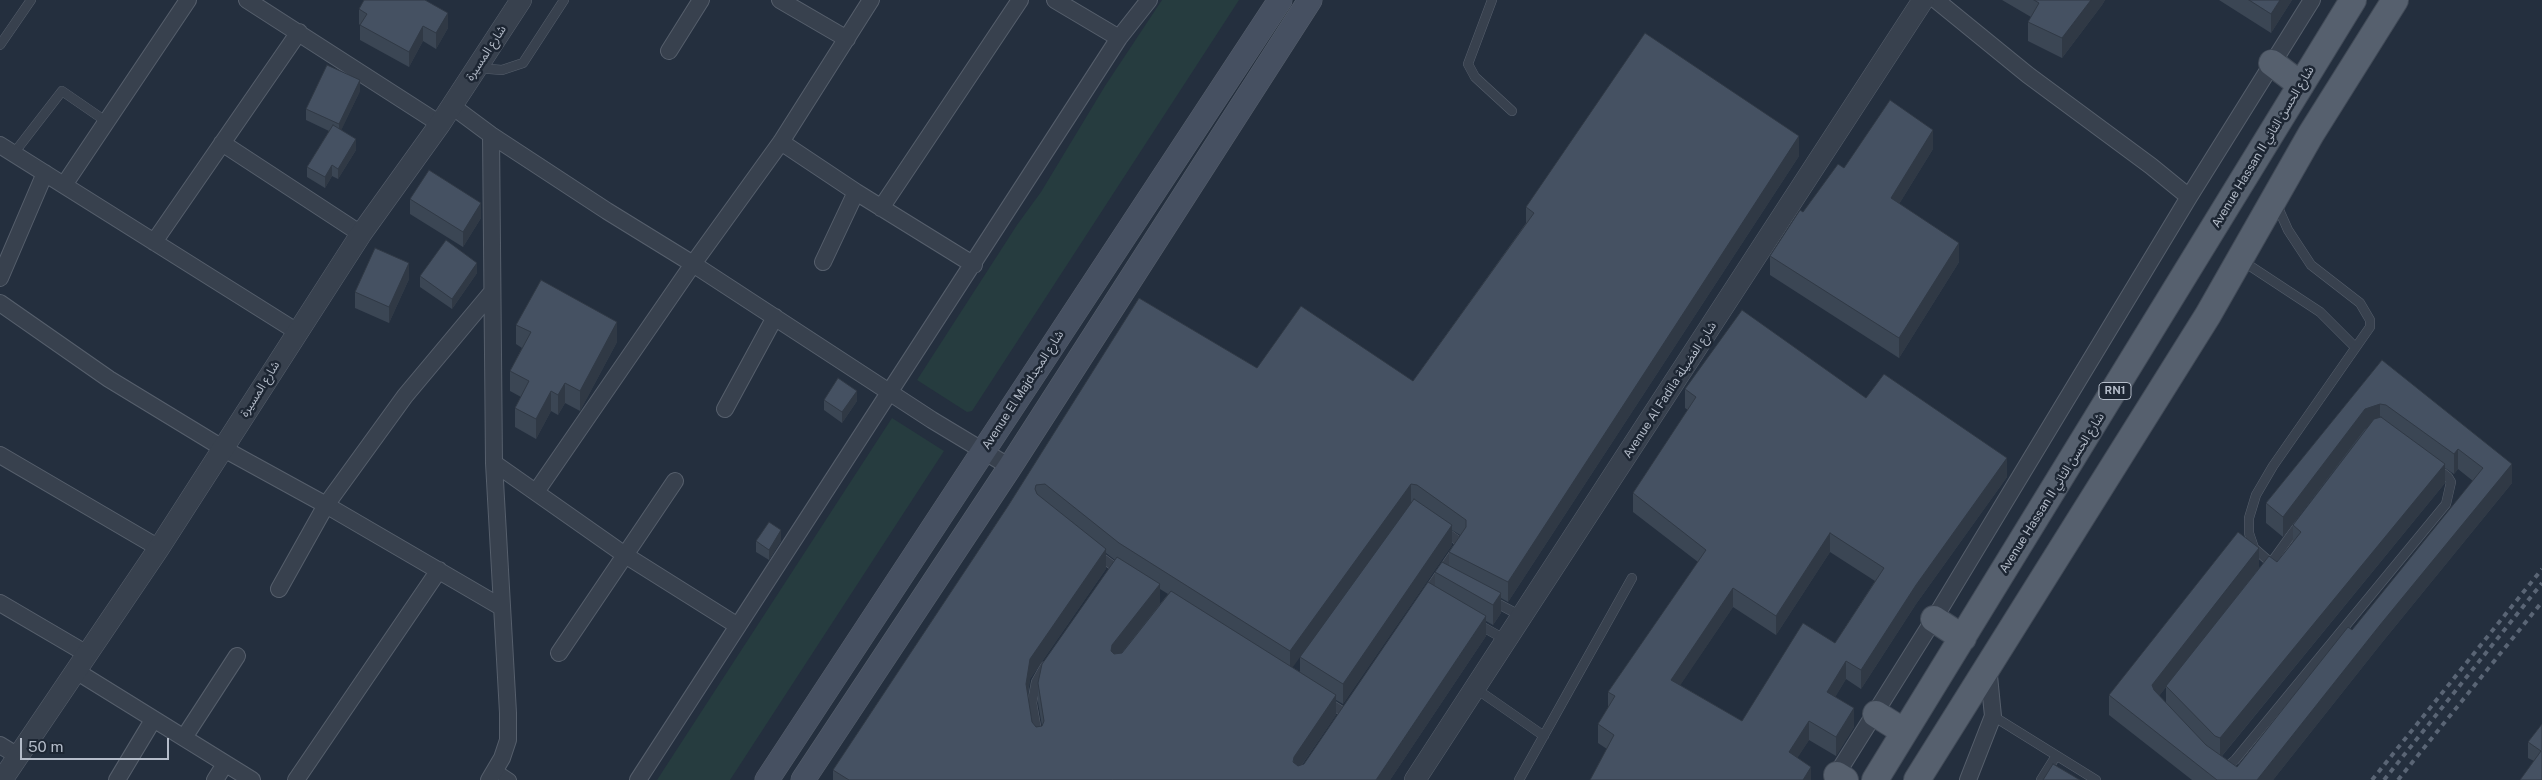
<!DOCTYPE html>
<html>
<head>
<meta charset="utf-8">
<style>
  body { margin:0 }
  #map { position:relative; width:2542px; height:780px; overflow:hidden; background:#242f3e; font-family:"Public Sans",sans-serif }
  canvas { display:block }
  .scale { position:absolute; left:20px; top:738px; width:149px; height:22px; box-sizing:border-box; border:2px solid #b4bcc9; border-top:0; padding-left:6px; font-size:15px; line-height:18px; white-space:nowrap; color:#b4bcc9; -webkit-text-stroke:4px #1d2633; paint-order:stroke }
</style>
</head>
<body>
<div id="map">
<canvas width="2542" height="780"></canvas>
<div class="scale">50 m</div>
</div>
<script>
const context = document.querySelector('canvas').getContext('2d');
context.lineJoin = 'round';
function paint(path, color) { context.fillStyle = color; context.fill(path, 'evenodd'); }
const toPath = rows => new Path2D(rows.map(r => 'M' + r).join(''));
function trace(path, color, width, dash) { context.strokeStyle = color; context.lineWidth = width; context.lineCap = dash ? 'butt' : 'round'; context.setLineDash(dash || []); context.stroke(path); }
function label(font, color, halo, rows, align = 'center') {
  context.font = font + ' "Public Sans","Noto Sans Arabic",sans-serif'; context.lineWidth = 5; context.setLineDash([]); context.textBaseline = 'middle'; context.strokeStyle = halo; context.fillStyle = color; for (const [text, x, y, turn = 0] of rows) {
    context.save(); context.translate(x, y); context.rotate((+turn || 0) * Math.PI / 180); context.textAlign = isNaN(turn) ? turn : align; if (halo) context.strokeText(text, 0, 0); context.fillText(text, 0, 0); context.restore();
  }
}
paint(toPath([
  [1162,0,1239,0,972,411,967,412,917,380,1017,225,1041,192,1105,86],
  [892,418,944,451,730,780,657,780]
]), '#263c3f');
const service = toPath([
  [1492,0,1468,64,1475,77,1512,111],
  [0,45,31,0],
  [477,68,502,70,523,63,564,0],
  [14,153,62,91,107,122],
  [2241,260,2320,312,2355,347],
  [1097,554,1120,571],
  [2271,563,2299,524],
  [2267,568,2271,563,2254,548,2249,533,2249,518,2256,495,2273,466,2370,327,2370,320,2360,303,2311,265,2288,230,2276,203],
  [1426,594,1461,543,1443,530],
  [1491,600,1521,616],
  [1476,623,1506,640],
  [1475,688,1544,736],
  [1326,701,1345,713],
  [1993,716,2096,780],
  [1038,737,1032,703,1036,682,1045,666],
  [2221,765,2229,765,2235,760,2446,504,2451,482,2448,477,2435,467],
  [1519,780,1632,578],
  [2041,780,2056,756]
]);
const pedestrian = toPath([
  [495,770,510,780]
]);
const minor = toPath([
  [247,0,440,124],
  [780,0,847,39],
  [1055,0,1119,38],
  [1936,0,2028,75,2151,166,2189,197],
  [669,51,701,0],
  [452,106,491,135,607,211,693,264,932,420,1010,467],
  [781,142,856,192,974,265],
  [222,143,361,234],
  [0,145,296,331],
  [64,185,188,0],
  [881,208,1020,0],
  [154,242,299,32],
  [823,262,856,192],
  [0,278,45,173],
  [0,303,109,379,224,449,326,505,501,607],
  [725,409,775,317],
  [0,455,159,548],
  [494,463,625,555,738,626],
  [536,492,693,264,781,142,871,0],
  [279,589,326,505,405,396,492,292],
  [0,603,87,654],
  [559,653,675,481],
  [76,671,252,780],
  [185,736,237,656],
  [0,745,18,756],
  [117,780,153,720],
  [215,780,225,764],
  [296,780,439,570],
  [489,780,502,758,508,740,508,713,494,463,491,135],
  [638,780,1119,38,1149,0],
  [1833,780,1934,619,2189,197,2312,0],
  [1968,780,1993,716,1988,666]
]);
const tertiary = toPath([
  [2,780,159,548,361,234,440,124,521,0],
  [1415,780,1923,0]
]);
const secondary = toPath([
  [767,780,1280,0],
  [803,780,1010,467,1310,0]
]);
const primary = toPath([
  [2272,63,2301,85],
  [1934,619,1963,638],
  [1876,714,1903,731],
  [1837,775,1845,780],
  [1875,780,2353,0],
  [1917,780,2208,315,2311,134,2395,0]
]);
trace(service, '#565f6c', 10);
trace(pedestrian, '#565f6c', 14);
trace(minor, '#565f6c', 18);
trace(tertiary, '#565f6c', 22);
trace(secondary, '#565f6c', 25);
trace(primary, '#414a57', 28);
trace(service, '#38414e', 9);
trace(pedestrian, '#38414e', 12);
trace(minor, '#38414e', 16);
trace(tertiary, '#38414e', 21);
trace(secondary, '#465061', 24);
trace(primary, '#56606e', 26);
trace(toPath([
  [2372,780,2542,569],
  [2384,780,2542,583],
  [2398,780,2542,602]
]), '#5a6575', 4, [5, 5]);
paint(toPath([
  [2002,0,2105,0,2102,5,2062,58,2028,41,2028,22,2031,17],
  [2219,0,2292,0,2271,33],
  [359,9,448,28,436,49,423,41,409,67,360,40,360,25,359,24],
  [360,91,341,130,356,150,338,179,332,176,325,188,307,177,307,167,329,131,306,120,306,109],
  [1933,149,1899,204,1959,262,1899,358,1770,275,1770,256,1844,168],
  [1799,156,1508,602,1501,598,1501,613,1493,625,1486,621,1486,636,1390,780,833,780,833,770,1008,506,1139,298,1257,368,1413,381,1526,223,1526,207],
  [1452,530,1460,535,1449,552,1449,566,1435,572,1435,587,1304,764,1302,765,1336,715,1336,700,1343,704,1452,545],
  [1385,540,1300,657,1300,672,1292,667],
  [1106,553,1115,560,1038,683,1038,703,1042,726,1036,727,1032,722,1028,695,1030,679,1106,569],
  [1160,589,1168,594,1160,604],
  [410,199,481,218,463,247,410,214],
  [477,273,452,309,420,287,420,276],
  [409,279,389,323,355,308,355,292],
  [516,325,617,342,580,411,565,403,558,415,551,411,536,439,515,427,515,408,521,397,510,391,510,371,522,348,516,344],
  [2382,360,2512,483,2380,645,2273,780,2192,780,2109,715,2109,695,2259,568,2277,562,2293,542,2293,525,2366,429,2283,537,2266,523,2266,503],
  [2445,468,2454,474,2458,469,2473,481,2352,630,2237,767,2222,756,2445,483],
  [2166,687,2166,704,2159,696],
  [1685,389,1866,398,2007,477,1916,604,1861,689,1846,679,1835,697,1854,727,1836,756,1809,740,1797,758,1811,780,1607,749,1598,743,1598,724,1608,708,1608,692,1698,562,1633,512,1633,493,1688,410,1685,408],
  [1830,552,1875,581,1835,643,1742,721,1680,685,1733,607,1776,635],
  [824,400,857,401,842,423,824,410],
  [756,541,781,541,769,560,756,552],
  [2542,724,2542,780,2534,761,2528,758,2528,742]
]), '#3b4654');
paint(toPath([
  [2091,0,2105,0,2102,5,2062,58,2062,38],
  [2280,0,2292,0,2271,33,2271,14],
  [448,13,448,28,436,49,436,33],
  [423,26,423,41,409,67,409,52],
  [360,80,360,91,339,135,339,124],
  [1933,130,1933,149,1891,217,1891,198],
  [1799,136,1799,156,1508,602,1508,582],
  [356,139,356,150,338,179,338,169],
  [332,165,332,176,325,188,325,177],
  [481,203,481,218,463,247,463,232],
  [1959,243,1959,262,1899,358,1899,338],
  [409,263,409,279,389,323,389,307],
  [477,263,477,273,452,309,452,299],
  [617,322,617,342,580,411,580,391],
  [565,383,565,403,558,415,558,395],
  [551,391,551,411,536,439,536,419],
  [857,391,857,401,842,423,842,412],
  [2380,404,2380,424,2365,429,2283,537,2283,517,2365,409],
  [2458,449,2458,469,2454,474,2454,454],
  [2007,458,2007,477,1916,604,1861,689,1861,670,1916,585],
  [2445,464,2445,483,2220,758,2220,738],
  [2512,464,2512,483,2380,645,2273,780,2257,780,2380,625],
  [1411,484,1411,504,1290,671,1290,651],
  [1452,525,1452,545,1343,704,1343,684],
  [781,530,781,541,769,560,769,550],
  [1830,533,1830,552,1776,635,1776,616],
  [2259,548,2259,568,2152,705,2152,685],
  [1106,549,1106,569,1030,679,1026,704,1026,684,1030,659],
  [1160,584,1160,604,1112,665,1111,651,1112,645],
  [1733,588,1733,607,1671,699,1671,680],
  [1501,593,1501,613,1493,625,1493,605],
  [1486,616,1486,636,1390,780,1376,780],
  [1846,661,1846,679,1827,711,1827,692],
  [1336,695,1336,715,1294,776,1294,757],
  [1854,708,1854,727,1836,756,1836,737],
  [1809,721,1809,740,1789,771,1789,752],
  [1811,767,1811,780,1803,780]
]), '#303945');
const building = toPath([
  [364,0,425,0,448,13,436,33,423,26,409,52,360,25,367,14,359,9,364,0],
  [2034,0,2091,0,2062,38,2028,22,2039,3,2034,0],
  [2249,0,2280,0,2271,14,2249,0],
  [1645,33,1799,136,1508,582,1449,552,1466,527,1466,520,1417,485,1411,484,1290,651,1119,543,1045,484,1036,485,1035,489,1037,494,1106,549,1030,659,1026,684,1032,722,1036,727,1042,726,1044,721,1038,683,1042,664,1117,557,1160,584,1112,645,1111,651,1114,654,1122,653,1171,591,1336,695,1294,757,1293,762,1298,766,1304,764,1428,582,1486,616,1376,780,849,780,833,770,1008,506,1139,298,1257,368,1301,306,1413,381,1534,213,1526,207,1645,33],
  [327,65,360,80,339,124,306,109,327,65],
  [1890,100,1933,130,1891,198,1959,243,1899,338,1770,256,1800,210,1803,212,1838,164,1844,168,1890,100],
  [333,125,356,139,338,169,332,165,325,177,307,167,333,125],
  [429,170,481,203,463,232,410,199,429,170],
  [446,240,477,263,452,299,420,276,446,240],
  [375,248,409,263,389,307,355,292,375,248],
  [541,280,617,322,580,391,565,383,558,395,551,391,536,419,515,408,529,381,510,371,531,332,516,325,541,280],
  [1742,310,1866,398,1884,374,2007,458,1916,585,1861,670,1846,661,1827,692,1854,708,1836,737,1809,721,1789,752,1811,767,1803,780,1590,780,1614,735,1598,724,1615,696,1608,692,1706,550,1633,493,1696,397,1685,389,1742,310],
  [1830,533,1884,568,1835,643,1803,623,1742,721,1671,680,1733,588,1776,616,1830,533],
  [2382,360,2512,464,2380,625,2257,780,2217,780,2109,695,2238,532,2259,548,2152,685,2154,690,2206,745,2237,767,2348,627,2352,630,2483,468,2458,449,2454,454,2386,405,2380,404,2365,409,2283,517,2266,503,2382,360],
  [838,378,857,391,842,412,824,400,838,378],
  [2381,417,2445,464,2220,738,2215,736,2166,686,2269,556,2277,562,2301,532,2293,525,2374,419,2381,417],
  [1414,499,1452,525,1343,684,1300,657,1414,499],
  [769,522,781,530,769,550,756,541,769,522],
  [1442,562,1501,593,1493,605,1435,572,1442,562],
  [2542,724,2542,780,2520,780,2541,751,2528,742,2542,724],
  [2053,764,2080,780,2043,780,2053,764]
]);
paint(building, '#455162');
trace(building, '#303945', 1);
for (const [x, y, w] of [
  [2115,391,32]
]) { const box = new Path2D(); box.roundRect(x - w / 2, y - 8.5, w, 17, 4); context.fillStyle = '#1d2633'; context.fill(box); trace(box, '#b4bcc9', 1); }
label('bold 11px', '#b4bcc9', null, [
  ["RN1",2115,391]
]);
label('12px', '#b4bcc9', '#1d2633', [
  ["شارع المسيرة",486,53,-57],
  ["Avenue Hassan II شارع الحسن الثاني",2263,147,-59],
  ["شارع المسيرة",260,389,-58],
  ["Avenue El Majdشارع المجد",1023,390,-57],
  ["Avenue Al Fadila شارع الفضيلة",1670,390,-57],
  ["Avenue Hassan II شارع الحسن الثاني",2052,493,-58]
]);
</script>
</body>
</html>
